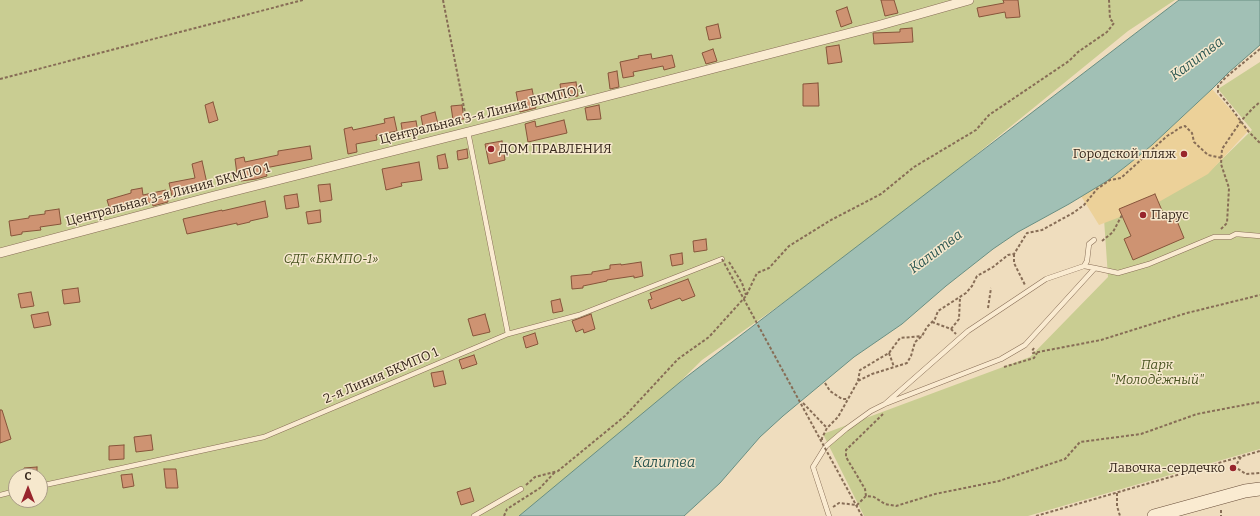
<!DOCTYPE html>
<html>
<head>
<meta charset="utf-8">
<style>
  body { margin:0 }
  #map { position:relative; width:1260px; height:516px; overflow:hidden; background:#efddbe; font-family:Bitter,serif }
  canvas { display:block }
  .north { position:absolute; left:8px; top:468px; width:40px; height:40px; box-sizing:border-box; background:#f6e8cd; border:1px solid #a99b86; border-radius:50%; rotate:0deg; font-size:11px; font-weight:700; line-height:16px; text-align:center; color:#36271b }
  .north::after { content:''; display:block; margin:auto; width:14px; height:18px; background:#98252c; clip-path:polygon(50% 0,100% 100%,50% 72%,0 100%) }
</style>
</head>
<body>
<div id="map">
<canvas width="1260" height="516"></canvas>
<div class="north">С</div>
</div>
<script>
const context = document.querySelector('canvas').getContext('2d');
context.lineJoin = 'round';
function paint(path, color) { context.fillStyle = color; context.fill(path, 'evenodd'); }
const toPath = rows => new Path2D(rows.map(r => 'M' + r).join(''));
function trace(path, color, width, dash) { context.strokeStyle = color; context.lineWidth = width; context.lineCap = dash ? 'butt' : 'round'; context.setLineDash(dash || []); context.stroke(path); }
function label(font, color, halo, rows, align = 'center') {
  context.font = font + ' Bitter,serif'; context.lineWidth = 3; context.setLineDash([]); context.textBaseline = 'middle'; context.strokeStyle = halo; context.fillStyle = color; for (const [text, x, y, turn = 0] of rows) {
    context.save(); context.translate(x, y); context.rotate((+turn || 0) * Math.PI / 180); context.textAlign = isNaN(turn) ? turn : align; if (halo) context.strokeText(text, 0, 0); context.fillText(text, 0, 0); context.restore();
  }
}
paint(toPath([
  [0,0,1175,0,1128,31,865,245,702,360,630,431,530,516,0,516],
  [16,476,40,476,40,500,16,500],
  [1260,62,1260,449,1028,516,864,516,823,434,1030,357,1108,277,1104,219,1214,167,1252,130,1218,89]
]), '#c9cd92');
paint(toPath([
  [1212,89,1249,130,1208,174,1157,203,1099,225,1081,196,1107,181,1130,163,1152,145]
]), '#ecd199');
const water = toPath([
  [1179,0,1260,0,1260,45,1228,73,1212,89,1152,145,1130,163,1107,181,1069,204,1018,232,993,249,946,286,902,324,854,357,783,416,760,437,720,483,684,516,519,516,685,378,1179,0]
]);
paint(water, '#a1c0b5');
trace(water, '#698e82', 1);
const building = toPath([
  [881,0,894,0,898,13,885,16,881,0],
  [1003,0,1018,0,1020,17,1006,18,1005,12,979,17,977,8,1004,3,1003,0],
  [847,7,852,23,841,27,836,11,847,7],
  [718,24,721,38,709,40,706,27,718,24],
  [912,28,913,42,874,44,873,33,900,32,900,29,912,28],
  [839,45,842,62,828,64,826,47,839,45],
  [713,49,717,61,706,64,702,53,713,49],
  [651,54,652,59,672,55,675,67,664,70,663,66,633,72,634,76,623,78,620,62,639,58,638,56,651,54],
  [617,71,619,87,610,89,608,73,617,71],
  [576,82,578,96,562,99,560,84,576,82],
  [818,83,819,106,803,106,803,84,818,83],
  [532,89,536,108,520,112,516,92,532,89],
  [213,102,218,120,209,123,205,105,213,102],
  [462,105,464,119,453,120,451,106,462,105],
  [599,105,601,119,587,120,585,108,599,105],
  [435,112,438,124,423,127,421,116,435,112],
  [394,117,397,131,376,135,377,140,356,144,357,152,348,154,344,129,352,127,353,130,385,123,384,119,394,117],
  [564,120,567,133,528,142,525,124,535,121,536,127,564,120],
  [416,121,418,132,403,135,401,123,416,121],
  [502,141,505,160,489,164,485,144,502,141],
  [310,146,312,159,265,168,267,176,256,179,241,181,240,173,237,174,235,159,244,157,245,162,278,155,278,151,310,146],
  [467,149,468,158,458,160,457,151,467,149],
  [445,154,448,168,439,169,437,156,445,154],
  [202,161,208,188,172,196,169,183,195,178,192,164,202,161],
  [419,162,422,180,401,183,402,186,386,190,382,169,419,162],
  [330,184,332,200,320,202,318,185,330,184],
  [142,188,143,195,166,190,168,202,153,206,152,202,120,208,121,210,111,213,107,200,131,193,131,190,142,188],
  [297,194,299,207,286,209,284,196,297,194],
  [1155,194,1166,220,1175,216,1184,238,1133,260,1124,239,1131,236,1119,209,1155,194],
  [265,201,268,217,250,221,250,222,237,225,237,223,187,234,183,219,222,210,222,211,265,201],
  [59,209,61,224,40,227,41,230,22,232,22,234,11,236,9,221,29,218,29,216,45,214,45,211,59,209],
  [320,210,321,222,308,224,306,212,320,210],
  [706,239,707,250,694,252,693,241,706,239],
  [682,253,683,264,672,266,670,255,682,253],
  [641,262,643,276,634,278,634,276,607,280,607,281,583,286,583,288,572,289,571,276,592,274,592,272,610,269,610,265,621,264,621,265,641,262],
  [688,279,695,296,682,301,680,298,651,309,648,300,652,299,650,293,688,279],
  [78,288,80,302,64,304,62,290,78,288],
  [31,292,34,306,21,308,18,294,31,292],
  [560,299,563,311,553,313,551,301,560,299],
  [48,312,51,325,34,328,31,315,48,312],
  [485,314,490,332,473,336,468,319,485,314],
  [591,314,595,329,584,333,583,329,576,332,572,321,591,314],
  [535,333,538,344,526,348,523,337,535,333],
  [474,355,477,364,462,369,459,360,474,355],
  [443,371,446,384,434,387,431,373,443,371],
  [0,410,2,410,11,439,0,443,0,410],
  [151,435,153,450,136,452,134,437,151,435],
  [124,445,124,459,109,460,109,446,124,445],
  [37,467,37,476,24,476,24,468,37,467],
  [164,469,176,469,178,488,166,488,164,469],
  [132,474,134,486,123,488,121,475,132,474],
  [470,488,474,501,461,505,457,492,470,488]
]);
paint(building, '#ce9372');
trace(building, '#87553b', 1);
const lane = toPath([
  [468,132,508,334],
  [1084,266,1087,261,1089,244,1094,240],
  [1095,268,1118,273,1149,264,1214,237,1230,237,1236,234,1260,236],
  [40,486,264,437,508,334,579,315,722,259],
  [0,495,16,491],
  [474,516,521,489],
  [829,516,813,467,826,446,846,429,871,411,885,404,1001,359,1025,345,1095,268,1084,266,1046,279,968,331,885,404]
]);
const street = toPath([
  [0,253,214,196,468,132,877,26,969,0]
]);
const secondary = toPath([
  [1154,516,1245,491,1260,489]
]);
trace(lane, '#876d56', 5.5);
trace(street, '#876d56', 10);
trace(secondary, '#694e3a', 14);
trace(toPath([
  [443,0,467,123],
  [1260,49,1226,77,1218,86,1218,92,1229,105,1248,131,1260,143],
  [0,79,303,0],
  [1221,229,1227,223,1229,188,1221,164,1222,149,1241,121,1253,108,1260,102],
  [1102,241,1113,232,1122,215],
  [1014,254,1014,263,1025,285],
  [729,262,742,283,746,295],
  [988,308,991,288],
  [932,322,951,329,956,334],
  [951,329,959,319,960,298],
  [1034,348,1032,351,1033,353,1101,340,1187,313,1260,295],
  [889,353,894,367],
  [1004,367,1034,358,1037,353],
  [858,381,860,370,889,353,900,338,922,336],
  [825,383,830,391,842,399,847,399],
  [803,403,827,428],
  [822,440,822,438,827,428,838,417,858,381,872,374,907,363,911,356,915,342,922,336,927,327,935,319,938,311,966,293,972,286,977,276,993,267,1008,255,1014,254,1027,233,1042,230,1073,213,1084,205,1097,189,1110,180,1121,178,1167,136,1174,132,1179,128,1185,126,1192,133,1194,142,1208,155,1222,158],
  [1241,457,1235,467,1246,474,1260,473],
  [526,485,535,477,558,471,625,416,678,359,709,337,746,296,757,273,769,268,789,246,831,220,881,194,914,167,976,130,989,115,1069,61,1078,52,1107,32,1114,23,1110,19,1109,0],
  [1117,493,1117,506,1120,516],
  [866,496,865,489,846,457,846,450,883,414],
  [833,507,839,503,857,505,866,496,874,497,885,504,896,506,935,494,999,481,1065,459,1080,442,1141,434,1197,414,1260,402],
  [1221,510,1221,516],
  [504,516,507,509,540,488,555,472],
  [1036,516,1260,451]
]), '#876d56', 2, [3, 2]);
trace(lane, '#faebd1', 4.5);
trace(street, '#faebd1', 9);
trace(secondary, '#faebd1', 13);
trace(toPath([
  [722,259,862,516]
]), '#876d56', 2, [3, 2]);
for (const [x, y, r, color] of [
  [491,149,4,"#98252c"],
  [1184,154,4,"#98252c"],
  [1143,215,4,"#98252c"],
  [1233,468,4,"#98252c"]
]) { const dot = new Path2D(); dot.arc(x, y, r, 0, 2 * Math.PI); context.fillStyle = color; context.fill(dot); trace(dot, '#f6e8cd', 1.5); }
label('13px', '#36271b', '#f6e8cd', [
  ["Центральная 3-я Линия БКМПО 1",482,115,-14],
  ["Центральная 3-я Линия БКМПО 1",168,195,-15],
  ["2-я Линия БКМПО 1",381,376,-23]
]);
label('13px', '#36271b', '#f6e8cd', [
  ["ДОМ ПРАВЛЕНИЯ",499,149],
  ["Городской пляж",1176,154,"right"],
  ["Парус",1151,215],
  ["Лавочка-сердечко",1225,468,"right"]
], 'left');
label('italic 13px', '#495321', '#f6e8cd', [
  ["СДТ «БКМПО-1»",331,259],
  ["Парк",1157,365],
  ["\"Молодёжный\"",1157,380]
]);
label('italic 14px', '#2a5651', '#f6e8cd', [
  ["Калитва",1197,59,-37],
  ["Калитва",936,252,-37],
  ["Калитва",664,463]
]);
</script>
</body>
</html>
